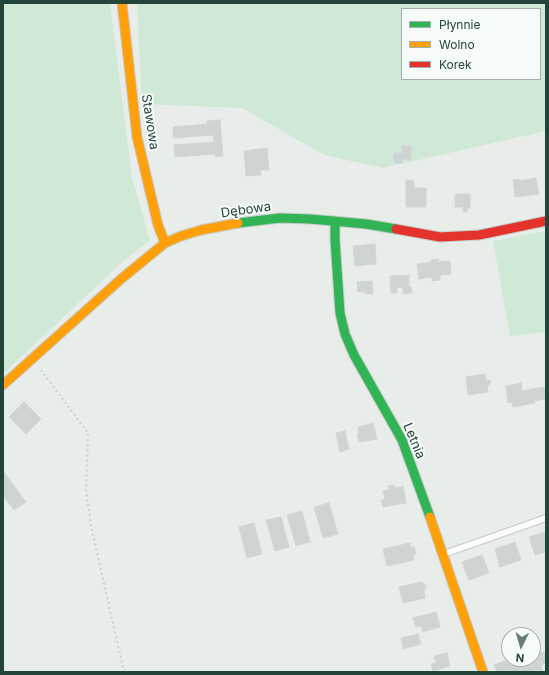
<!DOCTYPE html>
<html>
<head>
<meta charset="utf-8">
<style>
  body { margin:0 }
  #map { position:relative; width:549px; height:675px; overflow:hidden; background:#e8edea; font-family:Inter,sans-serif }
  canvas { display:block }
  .frame { position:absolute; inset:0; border:4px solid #224439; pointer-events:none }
  .legend { position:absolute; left:401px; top:8px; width:140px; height:72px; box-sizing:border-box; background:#f6fbf9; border:1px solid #a1b2ac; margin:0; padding:5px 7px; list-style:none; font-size:12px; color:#224439 }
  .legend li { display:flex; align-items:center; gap:8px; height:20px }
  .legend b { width:20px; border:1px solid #a1b2ac }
  .north { position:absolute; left:501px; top:627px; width:40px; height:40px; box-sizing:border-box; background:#f6fbf9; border:1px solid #a1b2ac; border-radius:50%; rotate:185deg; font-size:11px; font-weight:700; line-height:16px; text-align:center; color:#224439 }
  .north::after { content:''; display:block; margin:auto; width:14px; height:18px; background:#677f77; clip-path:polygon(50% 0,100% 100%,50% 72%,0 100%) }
</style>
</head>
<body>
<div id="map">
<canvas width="549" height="675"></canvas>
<div class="frame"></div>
<ul class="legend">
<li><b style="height:5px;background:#30b455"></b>Płynnie</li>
<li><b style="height:5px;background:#ff9f0a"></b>Wolno</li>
<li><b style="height:5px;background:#e5322d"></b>Korek</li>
</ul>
<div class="north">N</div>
</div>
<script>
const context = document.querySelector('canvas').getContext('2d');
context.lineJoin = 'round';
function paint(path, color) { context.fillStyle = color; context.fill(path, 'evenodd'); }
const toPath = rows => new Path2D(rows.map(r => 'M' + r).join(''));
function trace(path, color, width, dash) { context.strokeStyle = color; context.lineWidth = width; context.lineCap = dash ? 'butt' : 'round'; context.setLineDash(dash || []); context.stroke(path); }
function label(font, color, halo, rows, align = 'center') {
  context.font = font + ' Inter,sans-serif'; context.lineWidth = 4; context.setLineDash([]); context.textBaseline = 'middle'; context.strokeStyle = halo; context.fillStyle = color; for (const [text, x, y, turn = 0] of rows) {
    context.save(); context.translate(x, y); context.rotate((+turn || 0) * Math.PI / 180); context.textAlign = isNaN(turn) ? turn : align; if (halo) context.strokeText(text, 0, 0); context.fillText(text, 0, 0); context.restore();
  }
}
paint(toPath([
  [3,3,110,3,132,178,150,240,121,263,3,374],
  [137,3,546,3,546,131,383,168,324,155,242,108,142,104],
  [402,9,540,9,540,79,402,79],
  [546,231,546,332,510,336,493,241]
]), '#d0e8d6');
const building = toPath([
  [220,120,223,156,215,157,215,154,175,157,174,145,214,142,213,135,173,138,173,127,207,124,207,121,220,120],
  [402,146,411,146,411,159,402,159,402,163,394,163,394,153,402,153,402,146],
  [267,148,269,170,260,170,261,175,246,176,244,151,267,148],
  [536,178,539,194,515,197,513,180,519,179,519,181,536,178],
  [406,180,414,181,414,188,426,188,426,207,406,207,406,180],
  [455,194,470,194,470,208,467,208,467,212,463,212,463,207,455,207,455,194],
  [375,244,376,264,355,266,353,246,375,244],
  [438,259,438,262,450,261,451,274,440,275,440,280,432,281,432,277,419,279,417,264,431,262,431,260,438,259],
  [409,275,409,287,411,287,412,293,403,294,403,287,397,288,397,293,391,293,390,276,409,275],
  [372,281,373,294,365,294,365,291,358,292,357,282,372,281],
  [485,374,486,380,490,380,490,385,487,386,488,392,468,395,466,377,485,374],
  [521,383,522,391,532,389,535,403,513,407,512,402,508,403,506,386,521,383],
  [546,387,546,399,534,401,532,389,546,387],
  [24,402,41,419,26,434,9,417,24,402],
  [373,423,377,439,359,442,357,434,359,433,358,427,373,423],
  [345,431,349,449,340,452,336,433,345,431],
  [3,471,26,502,14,510,3,496,3,471],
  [394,485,395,488,403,486,406,503,383,507,381,500,385,499,383,491,389,490,388,486,394,485],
  [329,503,338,534,323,538,314,507,329,503],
  [302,511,310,542,296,546,287,515,302,511],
  [281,517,289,547,275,551,266,520,281,517],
  [254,523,262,554,247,558,239,527,254,523],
  [546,532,546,552,535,555,529,537,546,532],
  [515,542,521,560,500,567,495,549,515,542],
  [410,543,411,548,414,547,416,554,413,554,414,560,387,566,383,549,410,543],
  [482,555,489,573,469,580,462,562,482,555],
  [422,582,425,585,426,588,424,590,425,598,403,603,399,587,422,582],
  [436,612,440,627,423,632,421,626,416,627,413,618,436,612],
  [418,634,421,644,403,649,401,638,418,634],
  [533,648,535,648,536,652,539,653,543,652,546,653,546,663,543,664,541,667,543,672,497,672,494,665,510,659,533,659,533,648],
  [447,653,450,666,433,671,431,664,436,663,434,656,447,653]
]);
paint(building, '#ced4d2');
trace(building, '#d0d6d3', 1);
const lane = toPath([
  [444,554,546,518]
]);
const fast = toPath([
  [335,221,335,240,340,313,345,334,354,355,402,440,430,517],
  [238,223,280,218,310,219,366,224,396,229]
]);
const slow = toPath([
  [122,3,137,137,158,225,165,243],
  [3,385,121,279,165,243,181,236,201,230,238,223],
  [430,517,483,672]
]);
const jam = toPath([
  [396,229,440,237,479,235,546,221]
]);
trace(lane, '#c5cac7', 8);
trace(fast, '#c3cbc7', 11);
trace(slow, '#c3cbc7', 11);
trace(jam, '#c3cbc7', 11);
trace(toPath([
  [41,370,88,433,86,490,91,526,124,672]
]), '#c6cfcc', 2, [2, 3]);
trace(lane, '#fcfcfc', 6);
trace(fast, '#30b455', 9);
trace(slow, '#ff9f0a', 9);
trace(jam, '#e5322d', 9);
label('13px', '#224439', '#f6fbf9', [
  ["Stawowa",150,122,81],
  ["Dębowa",246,210,-8],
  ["Letnia",414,441,67]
]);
</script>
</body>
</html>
